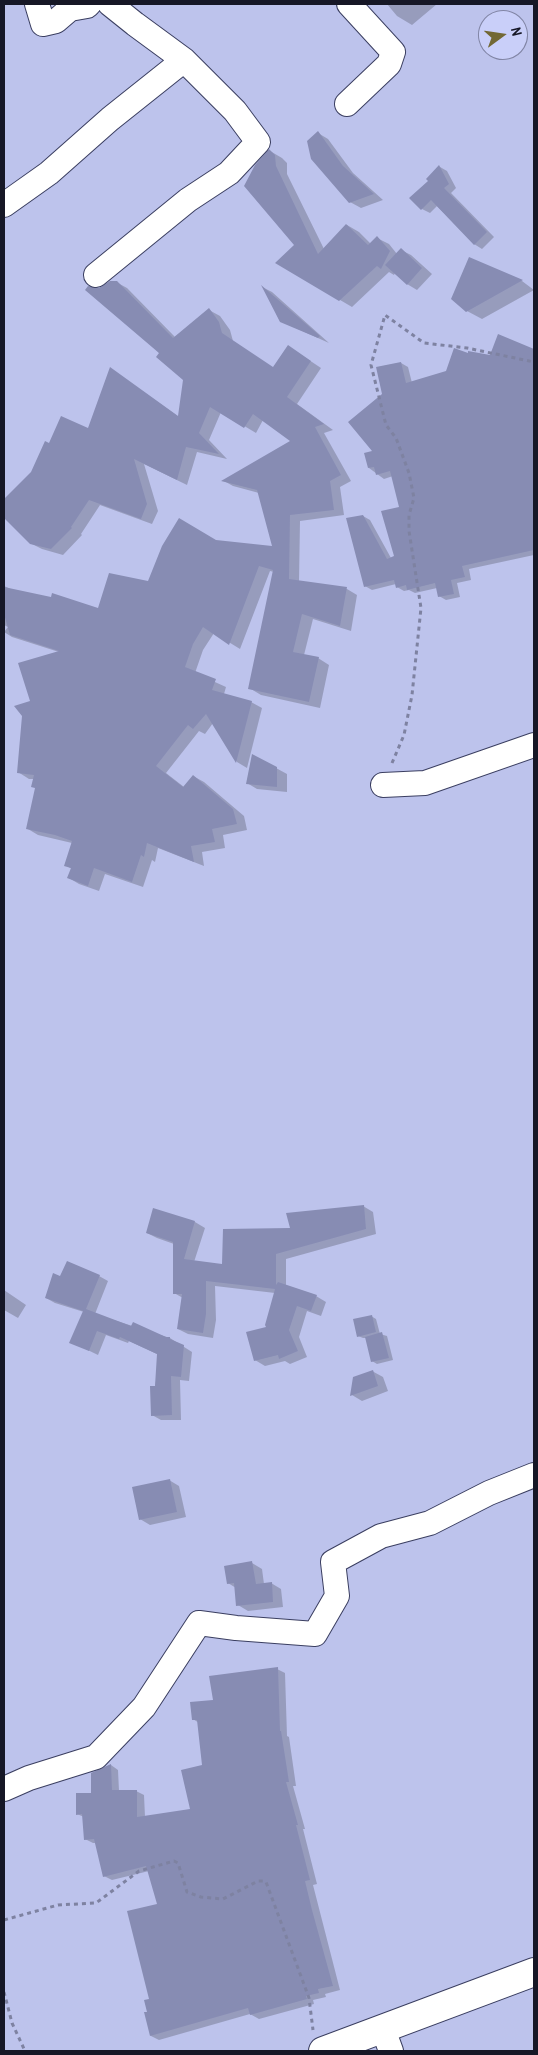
<!DOCTYPE html>
<html>
<head>
<meta charset="utf-8">
<style>
  body { margin:0 }
  #map { position:relative; width:538px; height:2055px; overflow:hidden; background:#bdc3ec; font-family:"Archivo Narrow",sans-serif }
  canvas { display:block }
  .frame { position:absolute; inset:0; border:5px solid #161726; pointer-events:none }
  .north { position:absolute; left:478px; top:10px; width:50px; height:50px; box-sizing:border-box; background:#c9cff9; border:1px solid #8185a5; border-radius:50%; rotate:76deg; font-size:14px; font-weight:700; line-height:20px; text-align:center; color:#161726 }
  .north::after { content:''; display:block; margin:auto; width:18px; height:22px; background:#726835; clip-path:polygon(50% 0,100% 100%,50% 72%,0 100%) }
</style>
</head>
<body>
<div id="map">
<canvas width="538" height="2055"></canvas>
<div class="frame"></div>
<div class="north">N</div>
</div>
<script>
const context = document.querySelector('canvas').getContext('2d');
context.lineJoin = 'round';
function paint(path, color) { context.fillStyle = color; context.fill(path, 'evenodd'); }
const toPath = rows => new Path2D(rows.map(r => 'M' + r).join(''));
function trace(path, color, width, dash) { context.strokeStyle = color; context.lineWidth = width; context.lineCap = dash ? 'butt' : 'round'; context.setLineDash(dash || []); context.stroke(path); }
paint(toPath([
  [387,4,437,4,412,25,397,16],
  [318,133,328,139,353,173,383,200,361,208,350,202],
  [270,151,282,158,287,163,287,174,324,249,347,225,359,232,371,244,377,238,389,244,397,254,401,250,411,255,432,274,417,290,407,284,395,273,394,275,389,272,352,307,277,263,295,245],
  [440,167,447,171,456,188,451,193,494,237,482,249,474,244,437,206,430,213,422,209,429,181],
  [469,259,522,281,534,290,482,319,467,311],
  [116,282,127,288,175,337,209,310,220,316,230,330,233,341,273,368,288,346,321,368,297,404,333,430,324,433,351,481,340,487,344,515,300,521,299,582,347,589,357,595,351,631,313,619,304,655,318,658,329,665,320,708,261,695,251,689,274,572,270,571,240,649,214,633,203,650,195,673,226,687,224,694,251,702,262,708,247,768,237,762,213,723,205,734,199,731,166,773,184,787,193,776,204,782,244,816,247,830,223,835,225,848,202,852,204,866,158,848,155,862,152,860,143,887,105,874,99,891,79,884,69,878,72,869,65,865,72,843,38,835,28,829,37,789,34,779,29,779,18,772,31,702,59,652,12,637,4,632,8,627,4,625,4,586,13,590,99,609,148,583,216,541,274,547,259,493,233,486,224,481,292,441,263,420,256,433,221,412,209,440,227,459,197,452,187,485,144,464,158,511,152,524,100,505,81,534,82,535,63,555,42,549,30,543,4,516,4,501,32,473,49,445,89,429,111,369,179,417,184,379,99,290],
  [264,288,272,292,329,343,280,321],
  [469,354,534,368,534,555,469,569,471,580,457,583,460,597,446,600,439,596,437,588,415,593,409,590,404,591,397,587,396,584,372,590,365,586,363,516,370,520,391,558,396,556,400,508,393,476,384,479,369,468,383,395,401,363,408,367,412,383,447,372],
  [276,768,287,774,287,792,257,789,247,783],
  [363,1206,373,1212,376,1234,286,1259,286,1286,316,1296,326,1302,321,1316,307,1311,299,1337,307,1357,290,1364,285,1361,265,1366,255,1360,268,1328,275,1293,215,1286,216,1320,213,1338,188,1334,178,1329,183,1298,174,1293,174,1244,157,1238,147,1233,154,1210,195,1222,205,1228,194,1262,223,1265,292,1229],
  [99,1276,108,1281,95,1314,170,1338,192,1352,189,1381,180,1380,181,1420,161,1420,152,1415,159,1355,129,1341,128,1343,106,1335,98,1355,71,1342,84,1312,55,1303,46,1298,61,1277],
  [4,1290,26,1305,18,1318,4,1310],
  [371,1316,376,1319,380,1334,387,1336,393,1360,377,1364,372,1361,366,1338,363,1338,358,1336],
  [372,1371,383,1377,388,1391,362,1401,352,1395,354,1378],
  [169,1480,179,1486,186,1517,150,1525,140,1519],
  [252,1563,262,1569,264,1584,271,1583,281,1589,283,1607,248,1611,238,1605,236,1588,228,1583],
  [277,1669,285,1673,287,1736,289,1737,296,1786,293,1786,305,1829,303,1829,317,1884,313,1885,340,1990,325,1994,326,1997,313,2000,314,2004,259,2019,250,2014,159,2040,151,2036,151,2000,158,1904,149,1871,112,1880,104,1876,96,1843,93,1843,85,1839,84,1817,77,1814,111,1765,118,1770,119,1791,136,1791,144,1795,145,1817,192,1810,204,1766,199,1723,193,1719,214,1701]
]), '#0003');
paint(toPath([
  [318,131,343,166,374,194,349,203,311,159,307,141],
  [269,149,275,155,276,166,318,254,346,224,368,245,377,236,390,251,381,269,377,266,339,301,275,263,294,245,244,186,255,165],
  [439,165,449,184,444,188,487,232,474,245,431,200,421,210,409,198,428,181,426,179],
  [401,248,422,268,407,285,385,265],
  [469,257,523,280,466,312,451,299],
  [110,281,117,281,173,338,209,308,219,322,222,333,273,367,288,345,311,361,287,397,324,424,315,427,341,475,330,481,334,510,290,515,289,579,347,587,340,626,302,614,293,652,319,657,309,702,248,689,273,570,259,566,229,645,203,627,193,644,185,667,216,679,212,690,252,701,236,763,206,714,193,729,188,725,156,766,183,787,193,775,233,809,237,824,212,829,215,842,191,846,194,862,147,843,144,857,141,855,132,882,94,868,88,886,67,878,71,868,64,866,72,841,55,835,26,829,35,788,31,787,34,775,17,773,22,716,14,706,30,701,18,663,59,651,10,635,4,614,4,587,51,597,52,593,98,608,109,573,148,581,162,546,179,518,216,540,272,546,257,490,221,481,290,441,253,414,244,428,210,407,199,433,219,454,186,447,177,480,134,459,147,504,141,519,89,500,71,527,72,528,51,549,30,544,4,518,4,499,31,472,45,441,49,443,61,416,88,428,110,367,178,416,183,380,156,357,159,353,85,290,88,286,99,288],
  [261,285,320,336,318,338,280,322],
  [498,334,534,349,534,550,462,566,465,577,451,580,454,594,438,597,435,583,407,590,406,585,396,588,394,580,364,587,346,518,363,515,387,559,394,556,381,511,399,507,390,471,376,475,374,467,368,468,364,453,372,451,348,422,382,394,376,367,401,362,406,383,446,371,454,348,468,353,468,351,490,355],
  [252,754,277,767,277,787,246,784],
  [364,1205,366,1229,276,1254,276,1285,278,1282,317,1295,311,1311,297,1306,289,1330,298,1351,279,1359,278,1355,254,1361,246,1332,266,1327,265,1325,275,1289,206,1281,206,1314,203,1333,177,1329,182,1294,173,1294,173,1242,146,1233,153,1208,195,1221,184,1259,222,1264,223,1229,290,1228,286,1213],
  [67,1261,100,1275,86,1309,131,1326,133,1322,166,1337,170,1337,170,1339,184,1345,181,1377,171,1376,172,1415,151,1416,150,1386,155,1386,157,1354,120,1337,119,1339,97,1331,89,1351,69,1343,83,1311,45,1298,53,1273,60,1276],
  [372,1315,376,1332,357,1337,353,1319],
  [382,1332,389,1358,371,1362,365,1337],
  [373,1370,378,1386,350,1396,353,1377],
  [170,1479,177,1512,139,1520,132,1487],
  [252,1561,256,1584,272,1582,273,1602,236,1606,234,1583,227,1584,224,1566],
  [278,1667,280,1731,281,1731,289,1782,286,1782,298,1825,296,1825,310,1880,305,1881,312,1910,333,1986,318,1989,319,1993,306,1996,307,1999,250,2015,248,2008,150,2036,144,2012,147,2012,144,2000,149,1999,127,1911,157,1904,146,1866,103,1877,94,1839,84,1840,82,1814,76,1815,76,1793,91,1793,91,1773,111,1764,112,1790,137,1790,137,1817,190,1809,181,1770,202,1765,197,1720,192,1720,190,1702,213,1700,209,1676]
]), '#878cb3');
const street = toPath([
  [37,4,43,24,56,21,70,9,87,6,89,4],
  [347,104,389,64,393,52,349,4],
  [4,205,49,173,110,119,184,60,135,24,110,4],
  [96,275,188,200,229,173,258,142,235,111,184,60],
  [383,785,425,783,534,745],
  [4,1789,29,1778,96,1757,144,1707,199,1623,236,1628,315,1634,337,1596,333,1562,381,1536,430,1523,489,1493,534,1475],
  [383,2029,391,2051]
]);
const secondary = toPath([
  [323,2051,534,1972]
]);
trace(street, '#3a3e60', 26);
trace(secondary, '#3a3e60', 30);
trace(toPath([
  [392,763,404,735,412,695,421,608,409,531,409,515,414,498,409,473,396,438,386,425,371,365,385,315,424,343,467,348,534,362],
  [4,1920,58,1905,96,1903,139,1871,174,1861,178,1863,187,1892,201,1897,223,1899,258,1881,263,1881,266,1882,309,1998,313,2030],
  [4,1992,12,2023,25,2051]
]), '#7e82a1', 3, [4, 4]);
trace(street, '#fff', 24);
trace(secondary, '#fff', 28);
</script>
</body>
</html>
